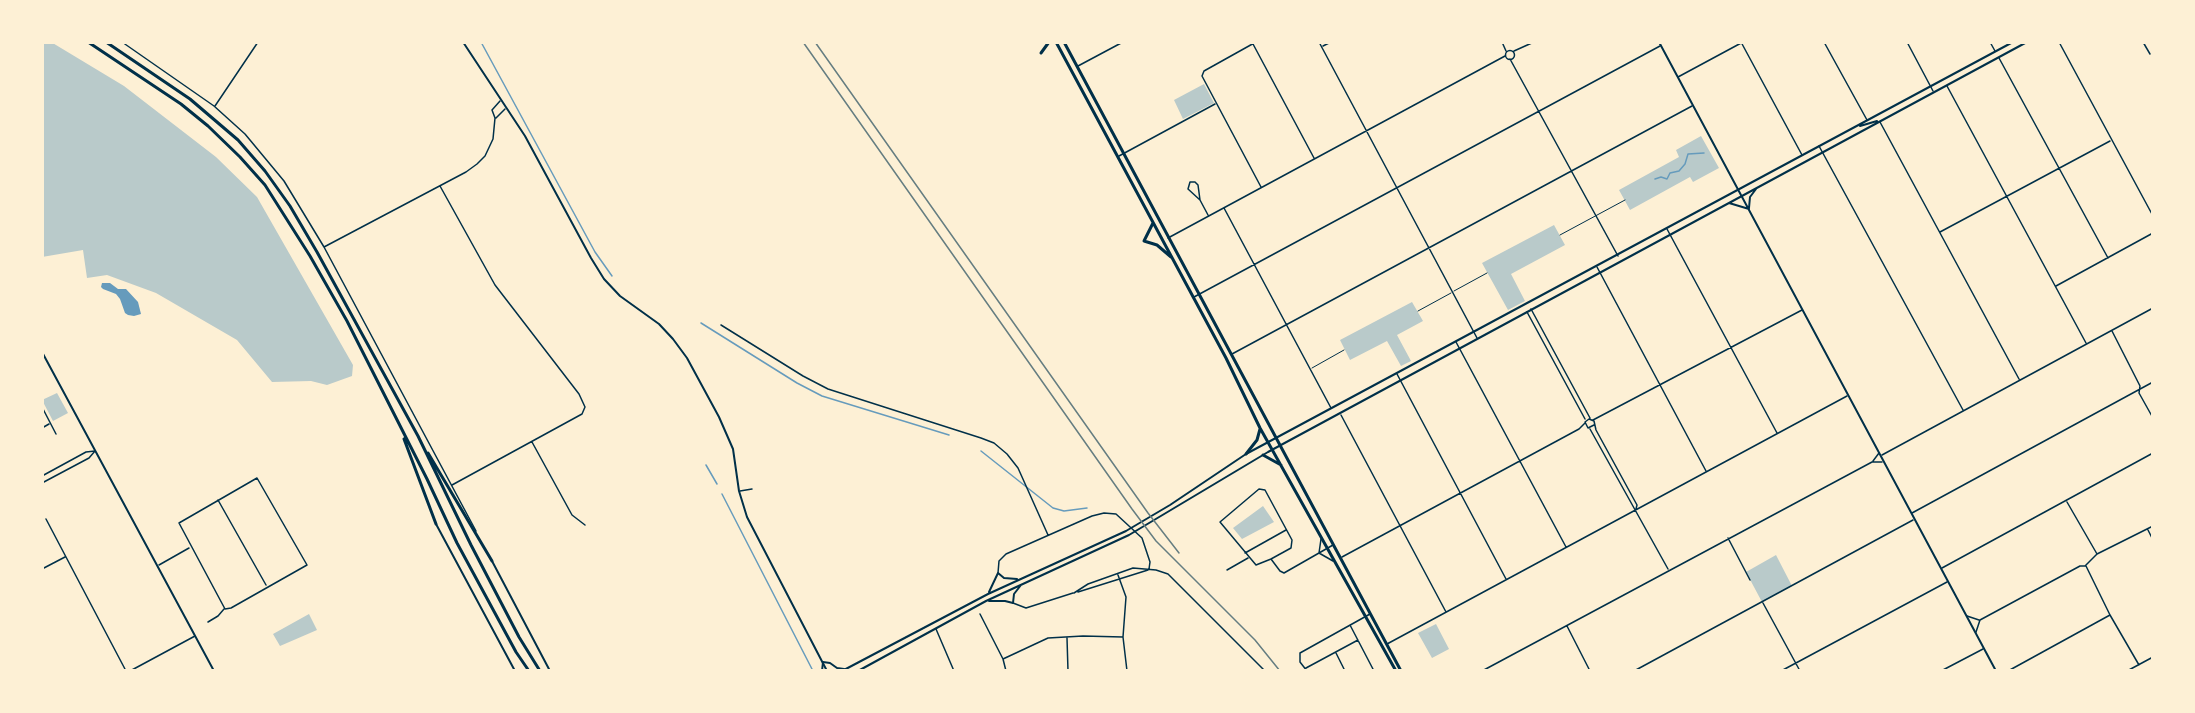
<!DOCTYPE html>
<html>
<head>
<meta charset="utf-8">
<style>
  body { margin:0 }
  #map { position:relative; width:2195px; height:713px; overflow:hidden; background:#fdf0d5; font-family:Signika,sans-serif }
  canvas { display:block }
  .frame { position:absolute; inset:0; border:44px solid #fdf0d5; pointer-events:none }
</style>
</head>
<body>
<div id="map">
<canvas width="2195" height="713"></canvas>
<div class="frame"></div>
</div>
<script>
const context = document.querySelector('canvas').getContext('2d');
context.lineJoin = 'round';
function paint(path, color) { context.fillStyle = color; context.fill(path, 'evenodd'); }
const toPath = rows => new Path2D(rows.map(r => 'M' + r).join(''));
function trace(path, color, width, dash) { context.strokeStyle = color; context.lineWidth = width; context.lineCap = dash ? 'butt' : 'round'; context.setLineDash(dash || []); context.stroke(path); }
paint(toPath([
  [42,42,51,42,124,86,216,157,257,197,353,365,352,376,327,385,311,381,272,382,237,340,156,293,107,275,87,278,83,250,42,257],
  [1204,84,1214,103,1183,119,1174,100],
  [1701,136,1719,168,1693,182,1690,177,1630,210,1619,190,1679,157,1676,150],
  [1554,225,1565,245,1511,274,1525,301,1508,310,1482,263],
  [1412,302,1423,321,1397,335,1411,361,1401,366,1387,341,1350,360,1340,340],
  [57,393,68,413,53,421,42,400],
  [1263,506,1274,522,1242,539,1233,528],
  [1776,555,1792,586,1762,602,1746,572],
  [309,614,317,630,280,646,273,634],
  [1436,624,1449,649,1432,658,1418,633]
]), '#b9caca');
paint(toPath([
  [102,283,110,283,118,289,126,289,138,302,141,314,134,316,128,315,125,313,120,299,116,294,103,289,101,287]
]), '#669bbc');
trace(toPath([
  [481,42,595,252,612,276],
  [1655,179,1661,177,1667,179,1670,173,1679,171,1685,164,1688,154,1704,153],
  [701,323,797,383,822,396,949,435],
  [981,451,1053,508,1064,511,1087,508],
  [706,465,717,484],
  [722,494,813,671]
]), '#669bbc', 1.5);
trace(toPath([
  [1560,235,1625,200],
  [1454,291,1487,273],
  [1418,311,1451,293],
  [1312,368,1344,350]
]), '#003049', 1);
trace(toPath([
  [122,42,214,106,245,134,284,181,324,247,476,531],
  [1256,42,1204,71,1202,76,1261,187],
  [1319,42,1477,338],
  [1502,42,1506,51],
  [1741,42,1802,155],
  [1824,42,1867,120],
  [1907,42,1933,91],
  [1990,42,1995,51],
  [2059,42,2153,216],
  [2143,42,2150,54],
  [1253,44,1314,158],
  [1323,46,1331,42],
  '1505.5 55a4.5 4.5 0 1 1 9 0a4.5 4.5 0 1 1-9 0Z',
  [1514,51,1534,42],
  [1999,58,2108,258],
  [1510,59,1618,256],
  [1078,66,1123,42],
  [1678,77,1743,42],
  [1947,86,2086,343],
  [215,106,258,42],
  [496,118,505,109],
  [1880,122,2019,379],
  [1819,146,1963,410],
  [1119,156,1215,104],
  [440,186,495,285,579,394,585,407,582,414,452,485],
  [1200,200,1188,189,1190,182,1195,182,1198,185,1200,200,1208,215],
  [1224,208,1331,408],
  [1667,229,1777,433],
  [1940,232,2110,141],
  [1168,238,1505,56],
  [324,247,466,172,477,164,485,156,493,139,495,118,492,110,500,101],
  [1597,267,1706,471],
  [2056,286,2153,233],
  [1194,297,1660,46],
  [1531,309,1590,418],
  [1527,312,1585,419],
  [721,325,803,376,828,389,981,438,994,443,1007,454,1018,468,1048,535],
  [2112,331,2140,386,2139,393,2153,418],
  [1456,342,1566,547],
  [1232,354,1692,106],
  [1397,374,1506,579],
  [42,407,56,434],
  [1341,415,1446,612],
  [1593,420,1802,310],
  [1594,425,1588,428,1585,422,1589,419,1594,421,1596,430,1637,505,1636,509],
  [42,428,49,424],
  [1590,429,1668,569],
  [532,442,572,515,585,525],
  [1882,455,2153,308],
  [1873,461,1879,453],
  [42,476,86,452,95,451],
  [257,478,307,565,231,608,225,609,179,523,257,478],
  [42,483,89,458,95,451],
  [740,491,752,489],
  [218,500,266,585],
  [2067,502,2097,554],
  [1912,513,2153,382],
  [46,519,126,671],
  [2148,530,2153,540],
  [1728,538,1750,580],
  [1321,539,1319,553,1333,561],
  [1245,553,1286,530],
  [1342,557,1579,429,1585,423],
  [1271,559,1291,548,1292,540,1265,490,1259,489,1220,522,1256,565,1271,559,1280,571,1284,573,1333,545],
  [159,565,189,548],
  [2086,566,2110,615,2139,665],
  [1942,568,2153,453],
  [42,569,65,557],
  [1227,570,1248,558],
  [998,573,999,561,1006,554,1092,516,1104,513,1116,514,1142,538,1150,562,1149,569],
  [1118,575,1126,597,1123,637,1127,671],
  [1078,592,1148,570],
  [1074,593,1088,584,1133,568,1156,570,1168,574,1265,671],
  [1013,603,1026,608,1073,593],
  [1763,603,1800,671],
  [980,614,1003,659,1006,671],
  [1967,616,1979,620],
  [208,622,218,616,224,609],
  [1350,625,1374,671],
  [1567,626,1590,671],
  [936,629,954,671],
  [1976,632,1980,620,2080,566,2085,566,2097,554,2153,526],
  [1067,638,1068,671],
  [1387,644,1847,396],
  [1336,653,1345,671],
  [1003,659,1048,638,1083,636,1123,637],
  [1306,668,1358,640],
  [130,671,195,636],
  [1307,671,1300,662,1300,653,1370,614],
  [1482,671,1872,462,1882,462],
  [1634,671,1913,520],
  [1781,671,1947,582],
  [1941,671,1983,649],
  [2008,671,2110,615],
  [2127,671,2153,657]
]), '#003049', 1.5);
trace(toPath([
  [463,42,525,136,591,258,604,279,620,296,659,324,673,339,687,358,719,417,733,449,739,491,747,517,827,671],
  [42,352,214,671]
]), '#003049', 2);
trace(toPath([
  [1659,42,1996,671],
  [1860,126,1877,121],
  [1729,203,1749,209],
  [1749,208,1750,197,1756,189],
  [436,524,515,671],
  [492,561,550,671],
  [989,592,998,573,1004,578,1017,579],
  [989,601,1005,601,1013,603,1014,594,1021,585],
  [822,671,823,662,830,663,837,668,844,669],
  [842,671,988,594,1126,531,1170,505,1246,454,2013,42],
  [858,671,986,601,1129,535,1268,452,2027,42]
]), '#003049', 2);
trace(toPath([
  [1056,42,1226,358,1260,428,1396,671],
  [1064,42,1401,671],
  [1041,53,1049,42],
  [1153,223,1144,241,1157,245,1171,257],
  [1246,454,1257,440,1260,429],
  [1263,455,1281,465]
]), '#003049', 3);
trace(toPath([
  [88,42,181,104,208,126,240,157,265,185,310,256,347,321,427,479,457,543,516,652,529,671],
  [106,42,190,99,238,140,265,171,290,206,317,252,418,436,471,545,519,637,540,671],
  [404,439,436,524],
  [428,453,492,561]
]), '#003049', 3);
trace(toPath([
  [803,42,1132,509,1156,541,1255,640,1280,671],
  [815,42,1148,513,1179,553]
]), '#657d81', 1.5);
</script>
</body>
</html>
